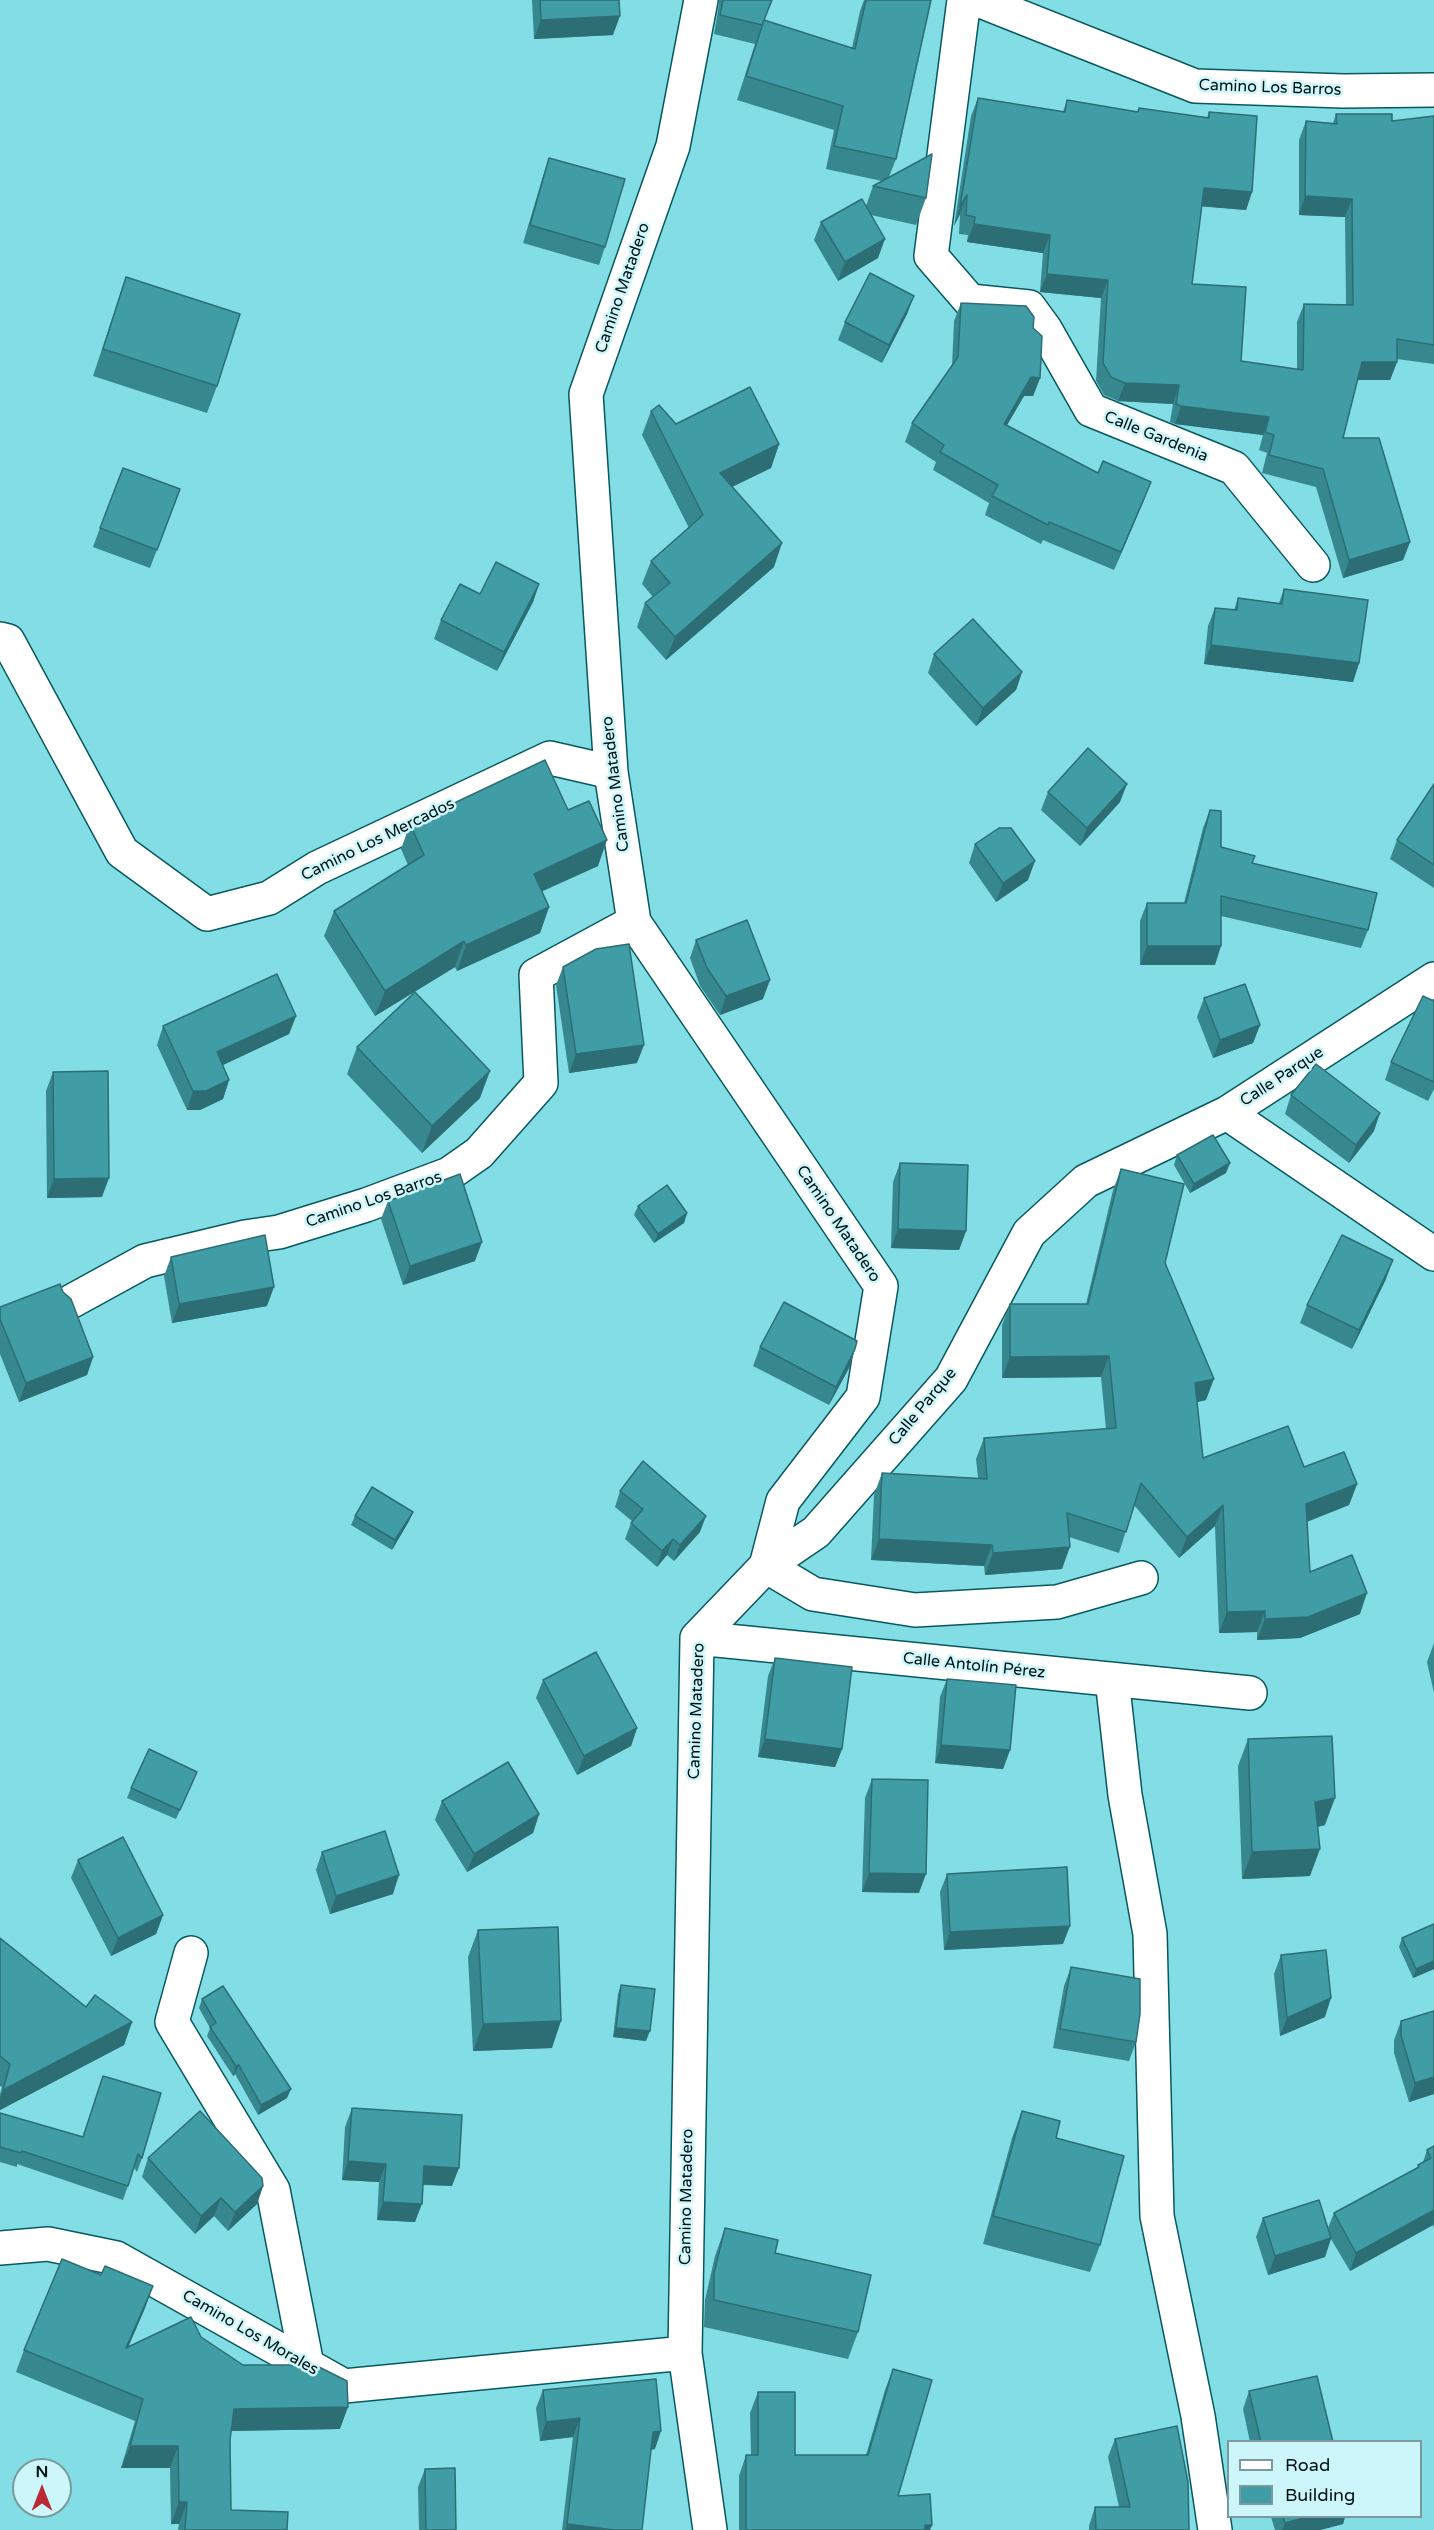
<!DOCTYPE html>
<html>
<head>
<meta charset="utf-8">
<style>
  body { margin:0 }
  #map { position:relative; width:1434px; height:2530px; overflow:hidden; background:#83dde5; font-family:"Varela Round",sans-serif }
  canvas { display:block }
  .legend { position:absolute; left:1227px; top:2440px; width:195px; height:78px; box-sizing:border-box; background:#ccf6fa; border:2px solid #7a9a9d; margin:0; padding:8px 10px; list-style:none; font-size:18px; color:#001011 }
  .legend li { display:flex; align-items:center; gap:12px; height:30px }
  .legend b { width:30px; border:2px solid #7a9a9d }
  .north { position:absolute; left:12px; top:2458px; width:60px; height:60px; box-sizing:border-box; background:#ccf6fa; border:2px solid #7a9a9d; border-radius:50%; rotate:0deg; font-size:16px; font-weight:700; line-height:24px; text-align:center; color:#001011 }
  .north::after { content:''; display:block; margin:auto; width:21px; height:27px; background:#ba2935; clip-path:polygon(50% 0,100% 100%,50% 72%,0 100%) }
</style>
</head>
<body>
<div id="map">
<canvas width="1434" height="2530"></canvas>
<ul class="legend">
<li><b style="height:8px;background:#fff"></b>Road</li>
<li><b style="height:16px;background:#409da5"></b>Building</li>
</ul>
<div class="north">N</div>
</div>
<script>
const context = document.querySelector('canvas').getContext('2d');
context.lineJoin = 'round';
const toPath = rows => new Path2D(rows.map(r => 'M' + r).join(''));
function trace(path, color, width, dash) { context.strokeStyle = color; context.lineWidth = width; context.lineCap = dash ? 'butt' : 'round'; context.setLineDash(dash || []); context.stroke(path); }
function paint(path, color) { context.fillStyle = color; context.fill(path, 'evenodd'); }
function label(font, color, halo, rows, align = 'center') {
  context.font = font + ' "Varela Round",sans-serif'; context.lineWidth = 5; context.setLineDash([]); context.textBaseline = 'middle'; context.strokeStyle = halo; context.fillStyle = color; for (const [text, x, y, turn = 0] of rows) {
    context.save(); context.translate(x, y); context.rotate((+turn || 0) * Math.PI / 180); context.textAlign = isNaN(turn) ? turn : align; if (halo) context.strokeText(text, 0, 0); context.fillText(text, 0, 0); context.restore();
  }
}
const minor = toPath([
  [701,0,673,146,586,394,611,772,634,922,881,1286,863,1397,783,1501,766,1566,697,1638,685,2353,710,2530],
  [964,0,931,256,970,301,1029,307,1045,329,1091,410,1234,468,1313,565],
  [0,639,8,641,122,852,207,914,269,898,317,868,550,758,611,772],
  [1227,1113,1434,1254],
  [72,1301,145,1261,245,1237,279,1232,366,1205,449,1174,479,1153,541,1083,536,975,634,922],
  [1141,1578,1057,1602,915,1610,813,1594,766,1566,816,1532,951,1379,1029,1233,1086,1181,1227,1113,1434,979],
  [697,1638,1250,1693],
  [1112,1679,1125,1795,1150,1934,1157,2216,1198,2416,1215,2530],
  [191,1953,172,2022,273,2190,307,2365],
  [0,2248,48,2244,116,2258,344,2386,685,2353]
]);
const tertiary = toPath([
  [978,0,1195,86,1343,91,1434,90]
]);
trace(minor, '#07595f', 36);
trace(tertiary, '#07595f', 36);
trace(minor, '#fff', 33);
trace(tertiary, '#fff', 33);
paint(toPath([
  [532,0,619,0,613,35,534,39],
  [719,0,772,0,764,20,852,48,860,11,864,0,929,0,896,159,889,177,926,198,916,225,871,215,878,258,838,281,814,240,821,222,866,206,873,186,882,181,826,169,834,130,737,100,755,44,714,34,719,4],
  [978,98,1063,112,1067,100,1137,112,1139,108,1207,118,1209,112,1252,192,1246,210,1201,206,1192,284,1241,361,1297,369,1297,322,1304,304,1346,305,1345,217,1299,215,1299,140,1306,121,1333,123,1336,114,1392,121,1434,116,1434,364,1397,359,1397,362,1390,380,1357,380,1343,438,1410,542,1403,560,1343,578,1316,487,1262,473,1267,453,1259,450,1263,435,1175,424,1170,422,1173,404,1118,401,1104,395,1096,381,1101,298,1040,292,1043,253,967,242,968,235,959,234,960,214,954,226,971,116],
  [549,158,605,247,599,265,523,243,543,176],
  [126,277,217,386,207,413,93,376],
  [914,296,907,314,882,363,838,340,845,322],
  [961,303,1033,328,1040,378,1033,396,1024,396,1007,425,1098,473,1151,482,1144,500,1114,570,1043,540,1041,544,985,515,989,503,933,470,936,462,905,442,912,423,952,366,954,321],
  [651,411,676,424,779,444,771,468,732,487,774,567,666,660,637,627,645,603,653,597,642,584,651,561,689,528,642,435],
  [180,489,150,568,93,547,100,528],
  [539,584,533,602,497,671,434,639,441,620,480,594],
  [1284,589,1359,663,1353,682,1204,664,1208,626,1215,608,1234,610,1238,598,1279,603],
  [934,654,1022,672,1016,690,976,726,928,673],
  [1434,784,1434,888,1390,859,1397,840],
  [1048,792,1120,802,1080,846,1041,810],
  [568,810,598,866,541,892,549,907,540,933,457,971,455,967,375,1016,324,936,334,911,408,865,401,849,410,824],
  [1210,810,1221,847,1252,863,1368,930,1361,948,1221,916,1215,965,1140,965,1140,921,1147,903,1184,903,1203,828],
  [975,844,1028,880,996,902,969,863],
  [696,940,763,999,720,1015,700,986,690,958],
  [563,967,637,1063,569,1073,556,985],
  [1204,998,1260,1025,1253,1043,1213,1058,1197,1017],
  [1434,1001,1434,1089,1428,1101,1385,1080,1391,1062],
  [296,1016,289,1034,223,1065,229,1080,223,1099,200,1110,187,1110,157,1045,163,1026],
  [357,1047,480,1098,422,1153,347,1074],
  [53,1072,102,1197,47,1198,46,1091],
  [1291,1095,1374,1131,1349,1163,1285,1114],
  [1177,1155,1226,1173,1190,1193,1174,1165],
  [900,1163,966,1231,959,1250,891,1248,893,1182],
  [1121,1169,1165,1263,1206,1400,1197,1402,1203,1458,1304,1467,1357,1484,1349,1505,1307,1522,1310,1572,1360,1614,1300,1638,1257,1640,1257,1632,1219,1633,1215,1526,1179,1558,1134,1505,1119,1553,1069,1537,1062,1569,985,1575,984,1566,871,1560,874,1495,882,1473,978,1478,976,1459,984,1438,1106,1429,1101,1377,1002,1378,1002,1325,1010,1304,1086,1304,1113,1190],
  [388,1201,475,1261,403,1285,381,1219],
  [638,1206,687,1213,684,1223,654,1243,634,1215],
  [171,1257,267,1306,172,1323,164,1276],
  [1386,1279,1352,1349,1300,1323,1307,1305],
  [63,1292,93,1357,87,1375,19,1402,0,1354,0,1307],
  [760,1347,855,1349,849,1368,829,1405,753,1366],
  [620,1491,700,1532,674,1561,667,1555,657,1567,625,1539,631,1523,632,1521,615,1507],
  [413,1512,409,1521,392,1550,351,1525,355,1516],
  [1434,1643,1434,1693,1427,1662],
  [775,1658,842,1749,835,1767,758,1757,768,1676],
  [947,1679,1010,1750,1003,1769,935,1763,940,1697],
  [543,1680,637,1728,631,1746,577,1775,536,1698],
  [1248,1739,1325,1825,1318,1827,1310,1876,1242,1879,1238,1766],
  [872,1779,919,1893,862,1892,865,1798],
  [193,1782,176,1819,127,1798,131,1788],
  [442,1801,539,1814,533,1833,467,1872,435,1820],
  [322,1852,393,1894,330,1914,316,1870],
  [78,1860,163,1915,156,1934,111,1956,71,1878],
  [947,1874,1063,1944,944,1950,940,1892],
  [1434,1924,1434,1969,1413,1978,1399,1947,1402,1938],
  [478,1930,552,2048,473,2051,468,1957],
  [0,1938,86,2007,132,2022,124,2045,0,2110,0,2094,2,2087,0,2086],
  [1281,1955,1325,2017,1280,2036,1274,1974],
  [1071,1967,1136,2042,1129,2061,1053,2048,1064,1986],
  [621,1985,646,2041,613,2037,618,1994],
  [202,1999,287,2098,258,2115,235,2074,233,2076,207,2036,210,2028,199,2008],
  [1434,2011,1434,2094,1409,2102,1394,2053,1394,2040,1401,2021],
  [103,2076,142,2158,137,2172,134,2168,123,2200,17,2164,17,2167,0,2162,0,2113,83,2137],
  [352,2108,452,2186,423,2185,415,2222,377,2220,379,2182,342,2180,345,2127],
  [1022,2111,1056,2138,1100,2245,1090,2272,983,2244,1012,2138],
  [1434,2146,1434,2228,1433,2225,1350,2271,1331,2239,1325,2257,1268,2275,1256,2237,1263,2218,1328,2228,1334,2213,1417,2168,1418,2165,1423,2162,1427,2150],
  [148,2158,263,2186,257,2204,228,2231,214,2216,195,2234,142,2177],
  [725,2228,775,2253,858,2332,848,2359,704,2327,705,2300,715,2256],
  [101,2275,153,2286,145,2308,128,2347,201,2337,340,2429,231,2431,230,2440,231,2510,287,2530,178,2530,179,2524,171,2524,170,2468,121,2468,135,2421,16,2372,24,2350],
  [893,2369,898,2496,932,2525,930,2530,739,2530,739,2476,746,2455,751,2455,750,2413,758,2392,795,2455,866,2455,885,2390],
  [543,2390,655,2449,651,2450,642,2530,562,2530,573,2437,540,2441,536,2408],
  [1249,2391,1333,2442,1250,2442,1243,2409],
  [1115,2439,1189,2530,1089,2530,1089,2526,1095,2507,1119,2507,1108,2457],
  [425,2469,456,2530,419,2530,418,2487],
  [1271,2517,1345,2517,1343,2524,1320,2530,1275,2530]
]), '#37878e');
paint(toPath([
  [620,16,613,35,534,39,541,20],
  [1204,188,1252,192,1246,210,1197,206],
  [967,195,960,214,954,226,960,207],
  [1305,196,1352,199,1345,217,1299,215],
  [974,224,1050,235,1043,253,967,242],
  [885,239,878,258,838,281,845,262],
  [1047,274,1108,280,1101,298,1040,292],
  [914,296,907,314,882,363,889,345],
  [1362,362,1397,362,1390,380,1355,380],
  [1031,377,1040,378,1033,396,1024,396,997,442,1004,424],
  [1125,383,1179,385,1173,404,1118,401],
  [1181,406,1269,417,1263,435,1175,424],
  [779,444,771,468,711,497,720,473],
  [1151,482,1144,500,1114,570,1121,552],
  [1410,542,1403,560,1343,578,1349,560],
  [782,543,774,567,666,660,675,637],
  [539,584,533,602,497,671,504,652],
  [1211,645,1359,663,1353,682,1204,664],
  [1022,672,1016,690,976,726,983,708],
  [1127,784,1120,802,1080,846,1087,828],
  [607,840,598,866,524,899,534,874],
  [1035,861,1028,880,996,902,1003,883],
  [549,907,540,933,457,971,466,945],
  [464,941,455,967,375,1016,385,991],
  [1147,946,1221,946,1215,965,1140,965],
  [770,980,763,999,720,1015,726,996],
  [296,1016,289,1034,210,1071,217,1052],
  [1260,1025,1253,1043,1213,1058,1220,1040],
  [644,1045,637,1063,569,1073,576,1054],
  [490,1071,480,1098,422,1153,432,1126],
  [229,1080,223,1099,200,1110,187,1110,193,1091],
  [1380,1113,1374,1131,1349,1163,1356,1145],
  [1230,1163,1226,1173,1190,1193,1194,1184],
  [109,1178,102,1197,47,1198,54,1179],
  [687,1213,684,1223,654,1243,658,1234],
  [898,1229,966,1231,959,1250,891,1248],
  [482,1242,475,1261,403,1285,410,1266],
  [1393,1260,1386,1279,1352,1349,1359,1330],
  [274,1287,267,1306,172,1323,179,1304],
  [855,1349,849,1368,829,1405,836,1387],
  [1109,1356,1101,1377,1002,1378,1010,1357],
  [93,1357,87,1375,19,1402,26,1383],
  [1214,1379,1206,1400,1188,1404,1195,1383],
  [1357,1484,1349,1505,1298,1525,1306,1504],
  [1223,1505,1215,1526,1179,1558,1187,1537],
  [413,1512,409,1521,392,1550,395,1540],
  [706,1516,700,1532,674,1561,680,1545],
  [673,1539,667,1555,657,1567,662,1551],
  [879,1539,992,1545,984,1566,871,1560],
  [1070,1547,1062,1569,985,1575,993,1553],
  [1367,1593,1360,1614,1300,1638,1257,1640,1265,1619],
  [1265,1611,1257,1632,1219,1633,1227,1612],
  [637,1728,631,1746,577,1775,584,1756],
  [765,1739,842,1749,835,1767,758,1757],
  [941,1745,1010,1750,1003,1769,935,1763],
  [1335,1798,1325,1825,1305,1829,1315,1802],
  [539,1814,533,1833,467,1872,474,1854],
  [1320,1849,1310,1876,1242,1879,1252,1852],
  [869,1873,926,1874,919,1893,862,1892],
  [399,1875,393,1894,330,1914,336,1896],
  [163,1915,156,1934,111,1956,118,1938],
  [1070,1926,1063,1944,944,1950,950,1932],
  [1434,1961,1434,1969,1413,1978,1416,1969],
  [1331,1998,1325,2017,1280,2036,1287,2018],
  [561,2021,552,2048,473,2051,483,2024],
  [132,2022,124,2045,0,2110,0,2098,3,2090],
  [616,2028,650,2031,646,2041,613,2037],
  [239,2065,235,2074,233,2076,236,2066],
  [1434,2077,1434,2094,1409,2102,1415,2083],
  [291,2089,287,2098,258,2115,261,2105],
  [348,2161,386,2164,379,2182,342,2180],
  [424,2166,459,2168,452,2186,417,2184],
  [263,2186,257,2204,228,2231,235,2212],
  [221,2198,214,2216,195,2234,201,2216],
  [383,2202,422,2204,415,2222,377,2220],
  [1434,2210,1434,2221,1433,2225,1350,2271,1356,2253],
  [1331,2238,1325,2257,1268,2275,1275,2256],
  [153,2286,145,2308,118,2371,126,2348],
  [348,2407,340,2429,226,2431,234,2409],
  [580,2418,573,2437,540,2441,546,2422],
  [661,2431,655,2449,646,2450,653,2432],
  [130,2446,178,2446,170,2468,121,2468],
  [179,2502,187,2502,179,2524,171,2524],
  [1308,2517,1345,2517,1343,2524,1320,2530,1282,2530,1285,2523],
  [567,2524,614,2530,565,2530],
  [925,2525,932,2525,930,2530,923,2530]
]), '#2d6e74');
const building = toPath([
  [540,0,619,0,620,16,541,20,540,0],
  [723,0,772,0,762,25,720,15,723,0],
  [866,0,931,0,896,159,834,146,843,106,746,76,764,20,855,49,866,0],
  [978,98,1065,112,1067,100,1138,112,1139,108,1209,118,1209,112,1257,116,1252,192,1204,188,1192,284,1246,287,1241,361,1303,370,1304,304,1353,305,1352,199,1305,196,1306,121,1337,124,1336,114,1392,114,1392,121,1434,116,1434,345,1397,339,1397,362,1362,362,1343,438,1379,438,1410,542,1349,560,1323,469,1269,455,1274,435,1265,432,1269,417,1181,406,1176,404,1179,385,1125,383,1111,377,1103,363,1108,280,1047,274,1050,235,974,224,975,217,966,215,967,195,960,207,978,98],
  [932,154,926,198,873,186,932,154],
  [549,158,625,179,605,247,530,225,549,158],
  [862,199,885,239,845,262,821,222,862,199],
  [870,273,914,296,889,345,845,322,870,273],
  [126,277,240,314,217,386,103,349,126,277],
  [961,303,1026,306,1034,317,1033,328,1042,336,1040,378,1031,377,1004,424,1098,473,1103,461,1151,482,1121,552,1049,522,1048,525,992,496,998,485,940,452,944,445,912,423,958,357,961,303],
  [750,387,779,444,720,473,782,543,675,637,645,603,670,583,651,561,703,515,651,411,659,405,676,424,750,387],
  [123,468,180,489,157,550,100,528,123,468],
  [496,562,539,584,504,652,441,620,460,584,480,594,496,562],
  [1284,589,1368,600,1359,663,1211,645,1215,608,1237,610,1238,598,1282,604,1284,589],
  [973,619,1022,672,983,708,934,654,973,619],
  [1088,748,1127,784,1087,828,1048,792,1088,748],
  [545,760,568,810,589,801,607,840,534,874,549,907,466,945,464,941,385,991,334,911,424,855,410,824,545,760],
  [1434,784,1434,865,1397,840,1434,784],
  [1210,810,1221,811,1221,847,1255,856,1252,863,1377,893,1368,930,1221,896,1221,946,1147,946,1147,903,1186,903,1210,810],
  [999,828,1011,828,1035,861,1003,883,975,844,999,828],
  [747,920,770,980,726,996,707,968,696,940,747,920],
  [629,944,644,1045,576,1054,563,967,596,949,629,944],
  [277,974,296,1016,217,1052,229,1080,206,1091,193,1091,163,1026,277,974],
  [1245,984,1260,1025,1220,1040,1204,998,1245,984],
  [415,992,490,1071,432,1126,357,1047,415,992],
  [1423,996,1434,1001,1434,1082,1391,1062,1423,996],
  [1316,1064,1380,1113,1356,1145,1291,1095,1316,1064],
  [108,1071,109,1178,54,1179,53,1072,108,1071],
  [1213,1135,1230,1163,1194,1184,1177,1155,1213,1135],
  [900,1163,968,1165,966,1231,898,1229,900,1163],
  [1121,1169,1184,1184,1165,1263,1214,1379,1195,1383,1203,1458,1288,1426,1304,1467,1344,1452,1357,1484,1306,1504,1310,1572,1352,1555,1367,1593,1308,1617,1265,1619,1265,1611,1227,1612,1223,1505,1187,1537,1141,1483,1126,1532,1067,1513,1070,1547,993,1553,992,1545,879,1539,882,1473,987,1479,984,1438,1116,1428,1109,1356,1010,1357,1010,1304,1088,1304,1121,1169],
  [460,1174,482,1242,410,1266,388,1201,460,1174],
  [667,1185,687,1213,658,1234,638,1206,667,1185],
  [265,1235,274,1287,179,1304,171,1257,265,1235],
  [1342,1235,1393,1260,1359,1330,1307,1305,1342,1235],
  [60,1284,63,1292,71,1299,93,1357,26,1383,0,1319,0,1307,60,1284],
  [784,1302,857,1341,855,1349,836,1387,760,1347,784,1302],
  [643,1461,706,1516,680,1545,673,1539,662,1551,631,1523,643,1509,620,1491,643,1461],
  [372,1487,413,1512,395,1540,355,1516,372,1487],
  [596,1652,637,1728,584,1756,543,1680,596,1652],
  [775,1658,852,1667,842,1749,765,1739,775,1658],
  [947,1679,1016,1685,1010,1750,941,1745,947,1679],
  [1332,1736,1335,1798,1315,1802,1320,1849,1252,1852,1248,1739,1332,1736],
  [149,1749,197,1772,180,1810,131,1788,149,1749],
  [508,1762,539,1814,474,1854,442,1801,508,1762],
  [872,1779,928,1780,926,1874,869,1873,872,1779],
  [385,1831,399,1875,336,1896,322,1852,385,1831],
  [123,1837,163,1915,118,1938,78,1860,123,1837],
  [1067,1867,1070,1926,950,1932,947,1874,1067,1867],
  [1434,1924,1434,1961,1416,1969,1402,1938,1434,1924],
  [558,1927,561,2021,483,2024,478,1930,558,1927],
  [0,1938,86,2007,95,1995,132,2022,3,2090,10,2064,0,2056,0,1938],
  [1326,1950,1331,1998,1287,2018,1281,1955,1326,1950],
  [1071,1967,1140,1979,1140,2014,1136,2042,1060,2029,1071,1967],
  [621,1985,655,1989,650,2031,616,2028,621,1985],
  [223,1986,291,2089,261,2105,239,2065,236,2066,210,2027,216,2023,202,1999,223,1986],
  [1434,2011,1434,2077,1415,2083,1401,2035,1401,2021,1434,2011],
  [103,2076,161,2093,142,2158,138,2154,128,2186,22,2151,21,2153,0,2147,0,2113,83,2137,103,2076],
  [352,2108,462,2115,459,2168,424,2166,422,2204,383,2202,386,2164,348,2161,352,2108],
  [200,2111,262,2178,263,2186,235,2212,221,2198,201,2216,148,2158,200,2111],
  [1022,2111,1060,2121,1056,2138,1124,2156,1100,2245,993,2216,1022,2111],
  [1434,2146,1434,2210,1356,2253,1334,2213,1419,2167,1418,2165,1431,2158,1427,2150,1434,2146],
  [1319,2200,1331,2238,1275,2256,1263,2218,1319,2200],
  [725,2228,778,2240,775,2253,871,2275,858,2332,714,2300,714,2273,725,2228],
  [62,2259,101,2275,105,2266,153,2286,126,2348,191,2317,201,2337,243,2365,315,2365,347,2381,348,2407,234,2409,230,2440,231,2510,288,2512,287,2530,185,2530,187,2502,179,2502,178,2446,130,2446,143,2399,24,2350,62,2259],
  [893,2369,932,2380,898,2496,930,2494,932,2525,925,2525,925,2530,746,2530,746,2455,758,2455,758,2392,795,2392,795,2455,868,2455,893,2369],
  [1317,2376,1333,2442,1261,2442,1249,2391,1317,2376],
  [656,2379,661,2431,653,2432,642,2530,614,2530,567,2524,580,2418,546,2422,543,2390,656,2379],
  [1177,2426,1188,2482,1189,2530,1096,2530,1095,2507,1130,2507,1115,2439,1177,2426],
  [455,2468,456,2530,426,2530,425,2469,455,2468],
  [1283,2517,1308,2517,1285,2523,1283,2517]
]);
paint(building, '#409da5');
trace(building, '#2d6e74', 1.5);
label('16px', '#001011', '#ccf6fa', [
  ["Camino Los Barros",1270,88,2],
  ["Camino Matadero",623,288,-71],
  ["Calle Gardenia",1156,437,22],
  ["Camino Matadero",616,784,-97],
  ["Camino Los Mercados",378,840,-26],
  ["Calle Parque",1282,1077,-33],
  ["Camino Los Barros",374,1200,-19],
  ["Camino Matadero",838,1224,56],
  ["Calle Parque",923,1407,-50],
  ["Calle Antolín Pérez",974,1666,6],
  ["Camino Matadero",697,1711,-88],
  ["Camino Matadero",687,2197,-89],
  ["Camino Los Morales",250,2333,30]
]);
</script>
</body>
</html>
